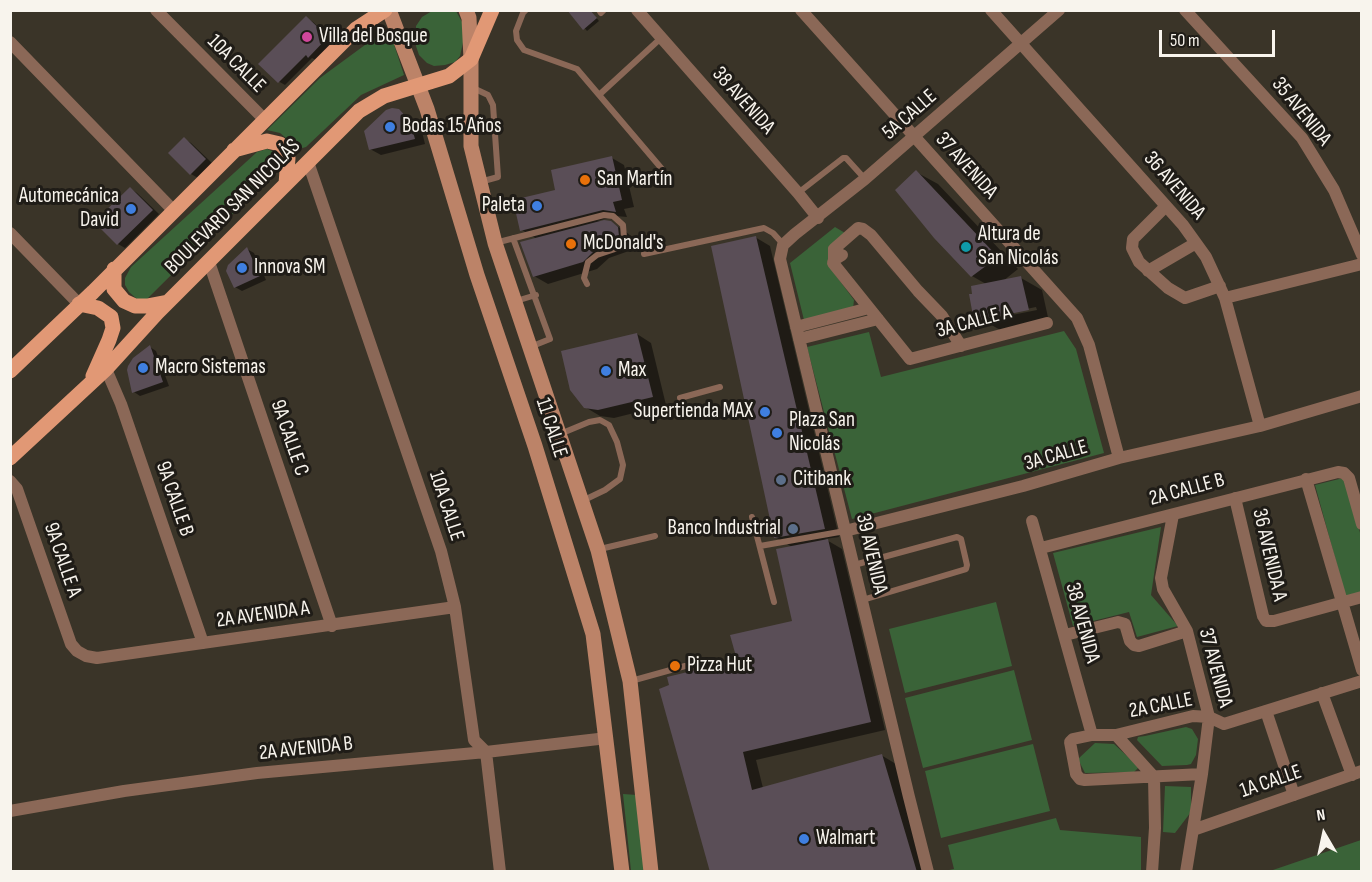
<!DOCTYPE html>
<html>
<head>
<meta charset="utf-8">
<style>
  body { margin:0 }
  #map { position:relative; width:1372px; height:882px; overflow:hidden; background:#3a3428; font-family:"Sofia Sans Condensed",sans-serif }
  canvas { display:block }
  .frame { position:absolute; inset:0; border:12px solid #f8f4ed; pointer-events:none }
  .north { position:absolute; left:1294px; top:804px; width:60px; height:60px; -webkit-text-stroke:4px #1f1c17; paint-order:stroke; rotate:351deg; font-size:16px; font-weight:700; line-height:24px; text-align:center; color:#f8f4ed }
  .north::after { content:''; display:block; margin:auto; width:21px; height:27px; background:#f8f4ed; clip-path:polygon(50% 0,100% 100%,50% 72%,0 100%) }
  .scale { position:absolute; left:1159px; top:30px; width:116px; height:27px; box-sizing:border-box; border:3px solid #f8f4ed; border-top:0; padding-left:8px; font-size:18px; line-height:21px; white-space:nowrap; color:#f8f4ed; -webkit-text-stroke:4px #1f1c17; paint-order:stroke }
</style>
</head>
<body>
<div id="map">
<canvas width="1372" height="882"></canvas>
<div class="frame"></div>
<div class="north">N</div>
<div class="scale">50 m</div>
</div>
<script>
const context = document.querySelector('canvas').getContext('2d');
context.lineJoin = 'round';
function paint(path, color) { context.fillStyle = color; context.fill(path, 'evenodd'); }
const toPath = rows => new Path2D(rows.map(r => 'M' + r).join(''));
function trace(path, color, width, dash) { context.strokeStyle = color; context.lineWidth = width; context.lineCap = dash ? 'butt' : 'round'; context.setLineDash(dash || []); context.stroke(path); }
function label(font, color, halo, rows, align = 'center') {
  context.font = font + ' "Sofia Sans Condensed",sans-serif'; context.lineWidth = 6; context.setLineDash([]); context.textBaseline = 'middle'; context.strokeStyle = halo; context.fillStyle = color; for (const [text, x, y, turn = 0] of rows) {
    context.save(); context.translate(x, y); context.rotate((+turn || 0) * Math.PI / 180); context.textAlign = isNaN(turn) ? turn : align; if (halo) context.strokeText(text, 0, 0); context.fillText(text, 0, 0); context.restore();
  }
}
paint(toPath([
  [432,11,456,11,462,22,464,38,460,56,455,62,445,65,434,66,427,63,419,55,416,46,416,26,422,17],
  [384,31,390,32,404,75,361,95,306,147,299,149,280,133,267,130,320,78],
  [267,149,275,152,279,162,278,169,147,299,137,299,129,292,125,285,125,278,131,267,257,152],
  [835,227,845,233,834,273,854,300,853,309,804,320,790,263],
  [1064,331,1076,349,1104,453,852,519,807,347,869,332,881,377],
  [1347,477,1361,537,1361,593,1346,598,1315,485],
  [1161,527,1151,595,1178,626,1137,637,1129,612,1073,626,1053,553],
  [996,602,1012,666,905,693,889,629],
  [1014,670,1032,740,923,768,905,698],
  [1186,727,1192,729,1198,739,1196,755,1191,764,1187,765,1162,766,1137,740,1138,737,1145,736],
  [1095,743,1114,744,1139,767,1134,772,1085,773,1078,759],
  [1033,744,1050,811,941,838,925,771],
  [1165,786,1191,787,1191,812,1175,833,1163,832],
  [623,794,637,795,644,871,631,871],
  [1056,818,1060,830,1141,837,1141,871,944,871,954,869,948,845],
  [1361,840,1361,871,1270,871]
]), '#3a6338');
paint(toPath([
  [569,10,590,10,599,21,587,31],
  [306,18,313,22,334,42,316,60,312,58,285,85,278,81],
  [398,111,410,117,421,128,425,144,381,155,370,149],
  [184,139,191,143,212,163,198,178,191,174],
  [612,158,624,165,634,207,624,209,627,217,616,216,597,221,610,222,625,231,632,237,633,245,626,252,609,258,597,269,548,284,534,276,537,239,522,230,557,191],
  [916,172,938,184,1018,269,1003,281,1021,278,1042,290,1049,322,1002,331,974,315,986,284,972,276],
  [1036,307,1037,310,992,319,992,316],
  [131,189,137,193,159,214,125,248,118,244],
  [755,237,770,246,839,537,825,539,842,549,885,730,756,760,763,788,881,755,896,764,928,872,712,872,739,661,793,622,792,547,775,537],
  [247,249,254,253,266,280,242,291,235,287],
  [637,334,651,343,666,405,614,418,600,416,585,407],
  [150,347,156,351,169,386,140,396,134,392]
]), '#0007');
paint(toPath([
  [567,10,590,10,597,18,583,30],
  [306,16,328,37,308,58,306,55,278,83,258,64],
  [392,108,399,109,410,121,415,139,369,150,364,131,386,110],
  [184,137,206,159,190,175,168,153],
  [612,156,622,200,613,202,616,212,603,210,520,231,513,200,555,190,551,170],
  [916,170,998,257,971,277,934,238,895,190],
  [130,187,153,210,117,245,94,222],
  [604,220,611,221,618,227,619,236,612,244,594,251,583,262,533,277,520,242],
  [756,236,825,529,774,538,711,246],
  [247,247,260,276,234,288,226,271,228,265],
  [1021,276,1029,310,980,320,978,315,973,316,969,294,972,294,971,286],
  [637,333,653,397,598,410,584,408,570,390,561,351],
  [150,345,163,382,132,393,127,370,128,366,133,358],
  [828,539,871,722,743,752,752,790,882,754,917,872,710,872,659,689,669,685,667,677,737,660,730,635,792,621,776,549]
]), '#5a4e57');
trace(toPath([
  [526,10,523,13,516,31,517,40,524,50,577,69,662,169],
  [599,10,601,13,604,10],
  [471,87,488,95,493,105,498,177,480,182],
  [599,95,661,38],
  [798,193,843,158,846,158,865,179],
  [513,238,550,339,530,347],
  [495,243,604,215,613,216,623,225,624,238,615,249,597,255,588,262,584,278,587,284],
  [644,254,764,228,773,233,783,244],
  [516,301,536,295],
  [680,398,720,387],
  [560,434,589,422,600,420,609,425,617,442,623,465,620,479,605,490,582,501],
  [752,517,774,602],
  [760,546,845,531],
  [600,549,655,536],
  [854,565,957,537,961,539,967,565,966,569,862,600],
  [631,681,685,666]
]), '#8b6857', 6);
trace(toPath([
  [156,10,264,119],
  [637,10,798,193,818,218],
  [801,10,1077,318,1089,345,1119,458],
  [991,10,1183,225,1206,257,1225,298,1260,426],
  [1185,10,1302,138,1334,190,1362,255],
  [10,42,173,210],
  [308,162,441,551,455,607,474,740,486,752,500,872],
  [1166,206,1133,239,1132,248,1139,262,1168,288,1185,298,1220,286],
  [10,233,79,304],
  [842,255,834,260,833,263,910,359,1047,323],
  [834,260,834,249,858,228,863,229,871,235,918,291,942,316,961,346],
  [209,262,332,626],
  [1148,271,1196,243],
  [1225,298,1362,264],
  [796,327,869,308],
  [799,339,878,319],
  [106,369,121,404,203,643],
  [1306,479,1362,670],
  [10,481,17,489,71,644,77,651,86,656,97,658,455,607],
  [1235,498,1263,616,1266,621,1274,621,1362,597],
  [1173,515,1161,578,1163,589,1187,631,1209,717,1202,774,1186,872],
  [1032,521,1092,735],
  [845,531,1023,486,1119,458,1260,426,1362,396],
  [1041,548,1338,472,1344,473,1349,478,1362,524],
  [1065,635,1118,622,1125,624,1130,641,1134,645,1139,646,1187,631],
  [1322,693,1352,775],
  [1266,711,1294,795],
  [1116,735,1154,777,1155,828,1152,872],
  [1202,774,1085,780,1080,779,1076,774,1070,742,1073,739,1092,735,1116,735,1193,716,1209,717,1224,724,1362,681],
  [10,811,124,791,257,773,486,752,607,738],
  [1193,830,1362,771],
  [928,872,909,797,780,259,783,245,795,234,865,179,1059,10]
]), '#8b6857', 12);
trace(toPath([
  [389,10,427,109,477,275,535,446,593,634,622,872],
  [466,10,469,18,471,59,471,146,495,243,598,550,630,681,651,872]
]), '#bc8368', 15);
trace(toPath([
  [234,150,267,141,280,144,285,149,288,158,286,184],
  [114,269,114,289,124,301,135,306,147,306,168,302],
  [79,304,98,308,111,317,113,328,109,340,93,376],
  [10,371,93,292,356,29,385,10],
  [10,458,106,369,157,313,359,111,384,96,449,76,471,59,492,10]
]), '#e19875', 15);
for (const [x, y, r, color] of [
  [307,37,6,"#d1479c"],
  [390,127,6,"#3f7fe0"],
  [585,180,6,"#e8710a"],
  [537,206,6,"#3f7fe0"],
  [131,209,6,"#3f7fe0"],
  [571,244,6,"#e8710a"],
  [966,247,6,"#0f9aa8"],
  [242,268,6,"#3f7fe0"],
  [143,368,6,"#3f7fe0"],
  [606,371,6,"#3f7fe0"],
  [765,412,6,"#3f7fe0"],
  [777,433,6,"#3f7fe0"],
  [781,480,6,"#5c6f8a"],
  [793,529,6,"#5c6f8a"],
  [675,666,6,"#e8710a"],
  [804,839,6,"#3f7fe0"]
]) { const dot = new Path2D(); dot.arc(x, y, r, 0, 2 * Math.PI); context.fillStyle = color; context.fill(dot); trace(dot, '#1f1c17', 2); }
label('21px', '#f8f4ed', '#1f1c17', [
  ["Villa del Bosque",319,37],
  ["Bodas 15 Años",402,127],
  ["San Martín",597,180],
  ["Automecánica",119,197,"right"],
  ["David",119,221,"right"],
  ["Paleta",525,206,"right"],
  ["Altura de",978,235],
  ["San Nicolás",978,259],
  ["McDonald's",583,244],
  ["Innova SM",254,268],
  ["Macro Sistemas",155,368],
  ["Max",618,371],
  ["Supertienda MAX",753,412,"right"],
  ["Plaza San",789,421],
  ["Nicolás",789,445],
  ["Citibank",793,480],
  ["Banco Industrial",781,529,"right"],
  ["Pizza Hut",687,666],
  ["Walmart",816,839]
], 'left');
label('21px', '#f8f4ed', '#1f1c17', [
  ["10A CALLE",236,64,45],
  ["38 AVENIDA",743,101,48],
  ["35 AVENIDA",1301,112,51],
  ["5A CALLE",910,115,-41],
  ["37 AVENIDA",966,166,48],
  ["36 AVENIDA",1174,186,49],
  ["BOULEVARD SAN NICOLÁS",233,207,-45],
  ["3A CALLE A",974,322,-15],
  ["11 CALLE",551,428,72],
  ["9A CALLE C",289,438,71],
  ["3A CALLE",1056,456,-16],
  ["2A CALLE B",1187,490,-15],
  ["9A CALLE B",174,499,71],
  ["10A CALLE",446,506,72],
  ["39 AVENIDA",871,554,77],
  ["36 AVENIDA A",1269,555,77],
  ["9A CALLE A",62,560,71],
  ["2A AVENIDA A",263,615,-8],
  ["38 AVENIDA",1082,623,75],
  ["37 AVENIDA",1215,668,75],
  ["2A CALLE",1161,706,-11],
  ["2A AVENIDA B",306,749,-6],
  ["1A CALLE",1271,782,-19]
]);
</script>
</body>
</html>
